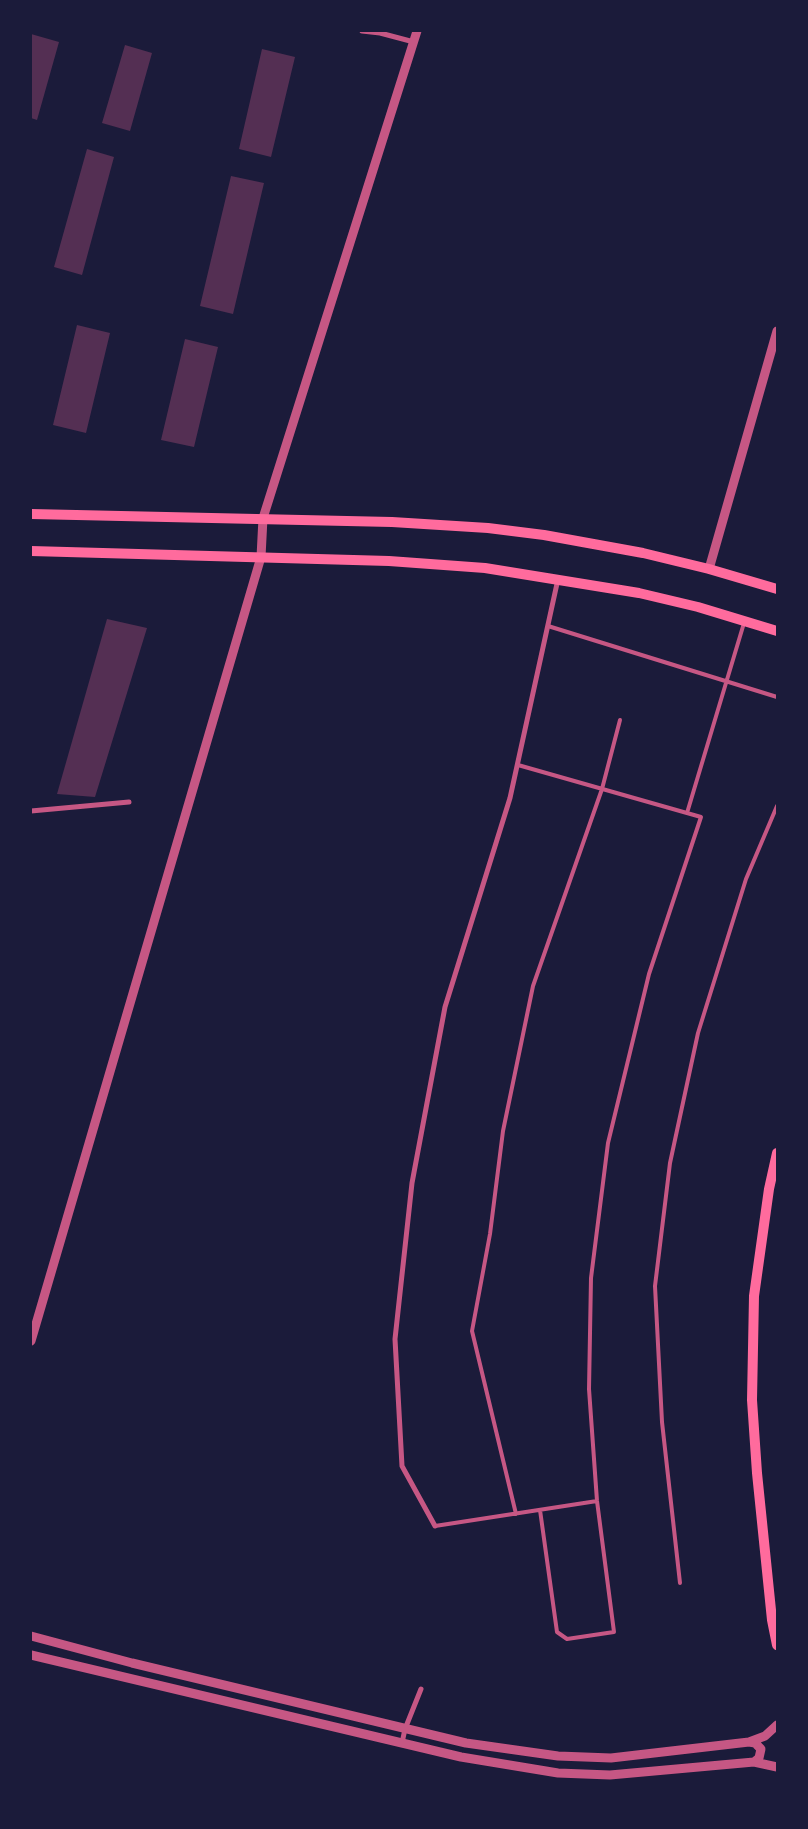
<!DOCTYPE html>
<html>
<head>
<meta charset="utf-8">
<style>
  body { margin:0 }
  #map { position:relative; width:808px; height:1829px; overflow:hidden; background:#1b1b3a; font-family:Commissioner,sans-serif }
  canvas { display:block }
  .frame { position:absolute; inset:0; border:32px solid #1b1b3a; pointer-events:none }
</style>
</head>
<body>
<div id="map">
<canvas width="808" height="1829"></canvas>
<div class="frame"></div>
</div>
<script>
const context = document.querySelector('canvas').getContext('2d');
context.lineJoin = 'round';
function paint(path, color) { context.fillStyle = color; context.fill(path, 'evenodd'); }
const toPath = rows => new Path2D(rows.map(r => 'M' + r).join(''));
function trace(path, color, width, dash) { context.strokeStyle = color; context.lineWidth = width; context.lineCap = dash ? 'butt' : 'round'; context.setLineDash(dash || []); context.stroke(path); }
paint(toPath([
  [31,34,59,42,37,120,31,118],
  [125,45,152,53,130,131,102,123],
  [262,49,295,57,271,157,239,149],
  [87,149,114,157,82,275,54,267],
  [231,176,264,183,233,314,200,306],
  [77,325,110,333,86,433,53,425],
  [185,339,218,347,194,447,161,440],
  [107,619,147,628,95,797,57,794]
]), '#542f53');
trace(toPath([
  [548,626,777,697],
  [518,765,701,817,649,974,608,1143,591,1278,589,1389,597,1501,614,1632,567,1639,557,1632,540,1510],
  [687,813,744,623],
  [516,1514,472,1331,490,1234,503,1131,533,986,602,789,620,720],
  [435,1526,597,1501],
  [680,1583,662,1422,655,1286,670,1163,698,1033,746,879,777,806]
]), '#c65784', 4);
trace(toPath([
  [362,31,380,33,414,42],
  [31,811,129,802],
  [435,1526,402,1466,395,1339,412,1183,445,1007,510,798,558,579],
  [402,1743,405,1729,421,1689]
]), '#c65784', 5);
trace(toPath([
  [709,569,777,331],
  [31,1341,261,557,263,518,417,31],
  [31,1636,132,1663,466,1743,558,1756,611,1758,749,1742,765,1736,777,1725],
  [31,1655,461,1757,558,1773,610,1775,754,1762,777,1767],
  [749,1742,755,1743,761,1749,759,1758,754,1762]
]), '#c65784', 9);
trace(toPath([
  [31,514,392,522,488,528,544,535,643,553,709,569,777,589],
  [31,551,389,561,485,568,639,593,698,607,777,631],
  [777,1153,769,1189,754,1296,752,1400,757,1473,772,1620,777,1645]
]), '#ff6b9d', 10);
</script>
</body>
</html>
